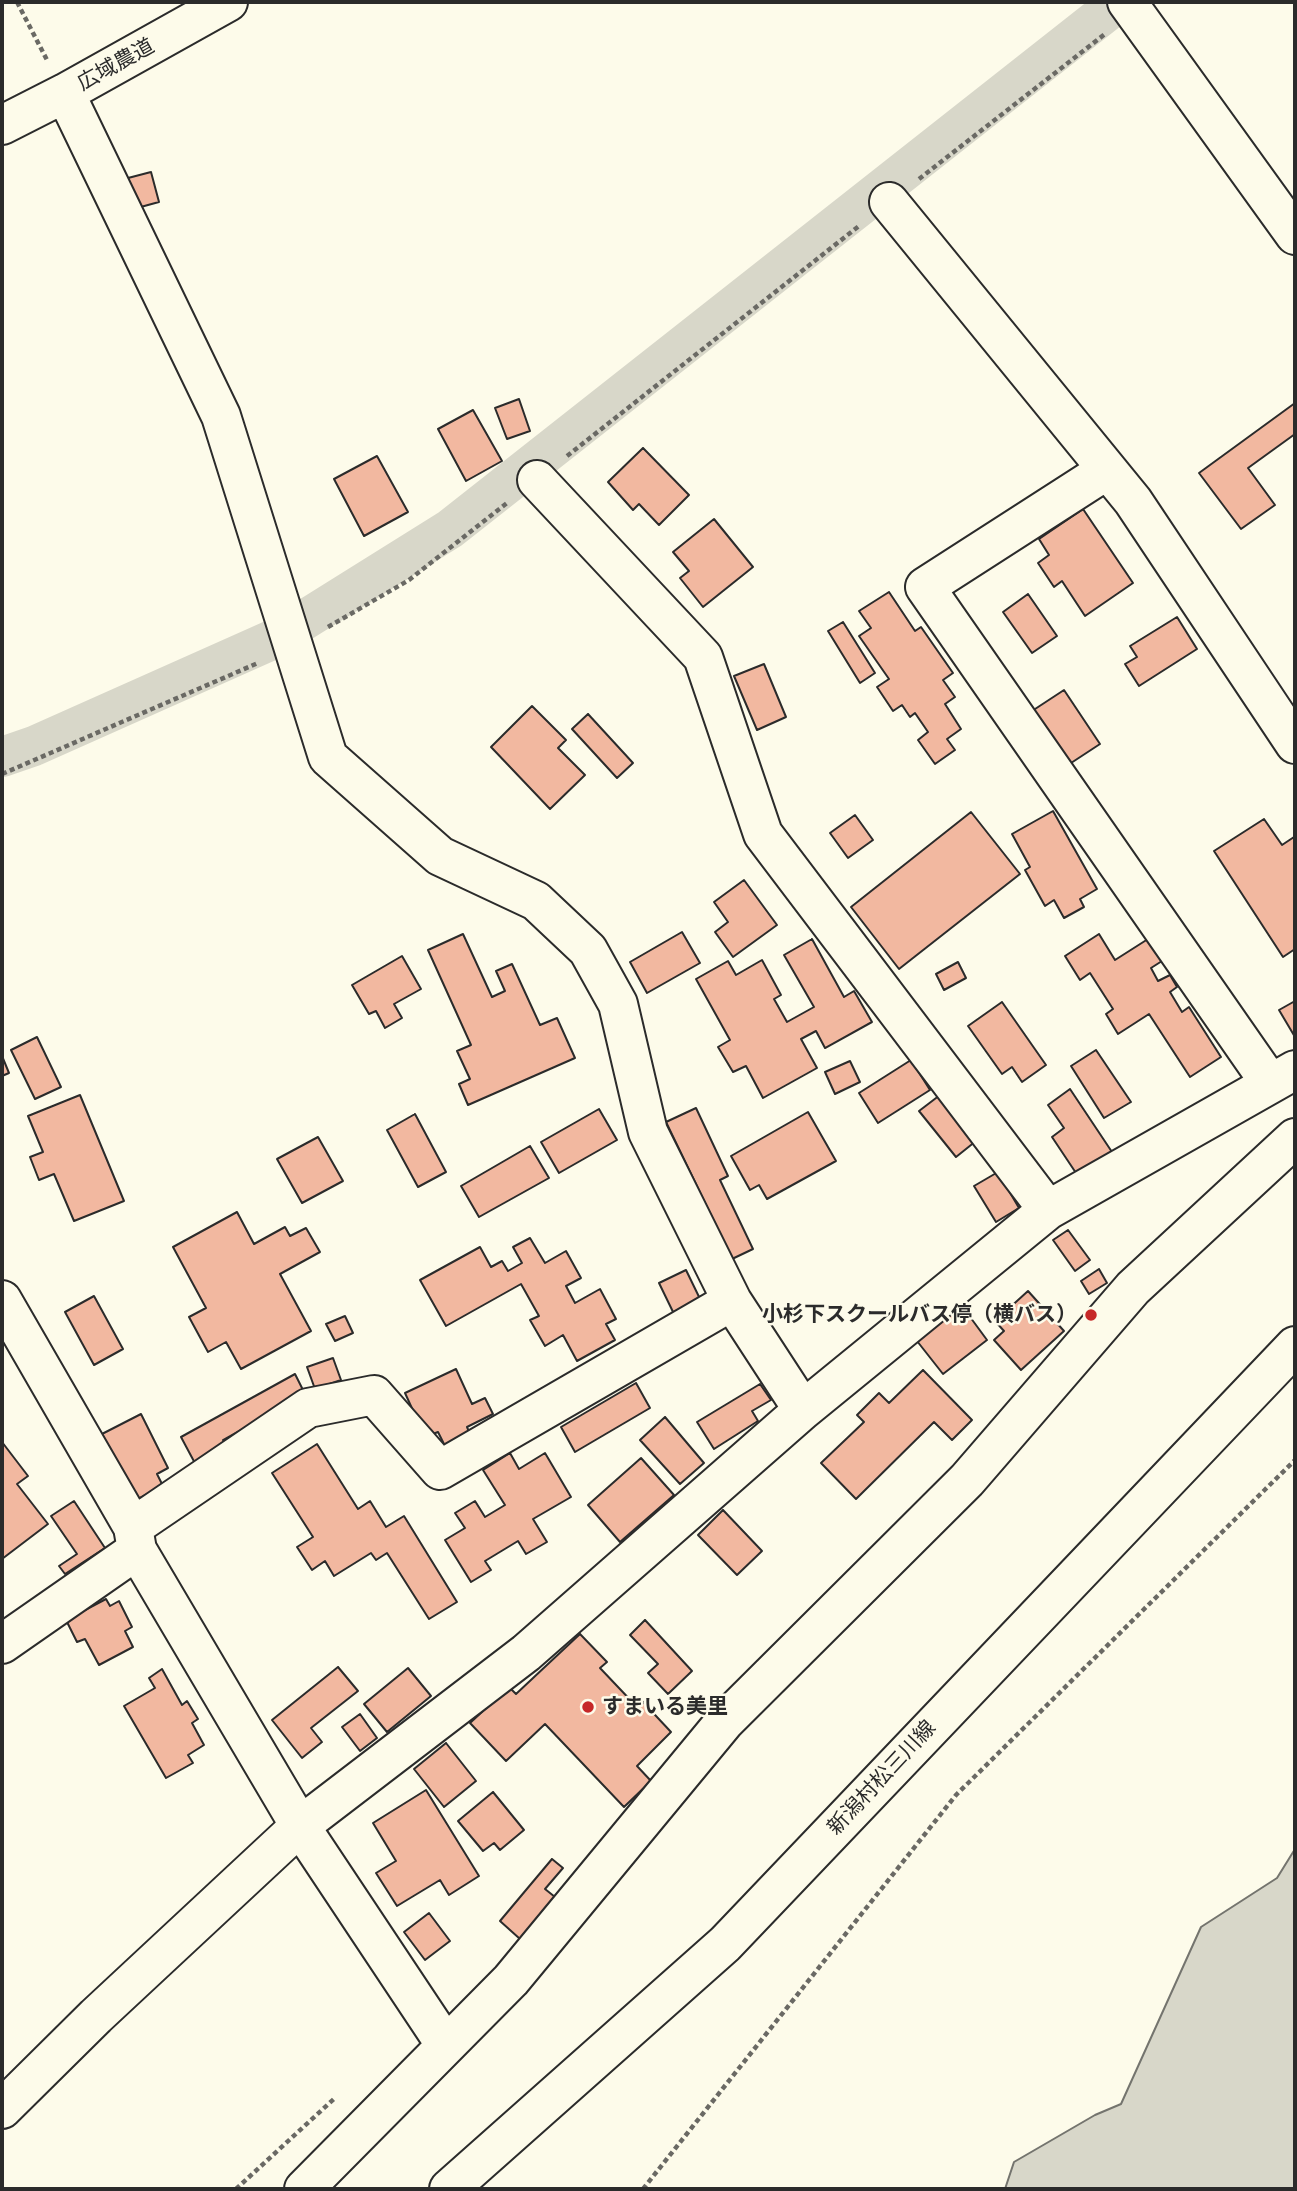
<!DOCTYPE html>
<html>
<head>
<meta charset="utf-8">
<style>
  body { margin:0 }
  #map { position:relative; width:1297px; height:2191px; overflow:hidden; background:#fdfbea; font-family:Figtree,sans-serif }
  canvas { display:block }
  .frame { position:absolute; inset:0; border:4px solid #2b2b2b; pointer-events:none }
</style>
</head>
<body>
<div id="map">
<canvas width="1297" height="2191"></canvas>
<div class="frame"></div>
</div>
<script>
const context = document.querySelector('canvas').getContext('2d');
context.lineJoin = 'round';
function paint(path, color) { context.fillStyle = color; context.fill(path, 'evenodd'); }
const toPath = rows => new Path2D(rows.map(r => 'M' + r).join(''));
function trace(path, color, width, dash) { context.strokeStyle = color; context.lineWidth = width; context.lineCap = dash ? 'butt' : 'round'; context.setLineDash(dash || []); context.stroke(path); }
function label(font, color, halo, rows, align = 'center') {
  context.font = font + ' Figtree,"Noto Sans JP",sans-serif'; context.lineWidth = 5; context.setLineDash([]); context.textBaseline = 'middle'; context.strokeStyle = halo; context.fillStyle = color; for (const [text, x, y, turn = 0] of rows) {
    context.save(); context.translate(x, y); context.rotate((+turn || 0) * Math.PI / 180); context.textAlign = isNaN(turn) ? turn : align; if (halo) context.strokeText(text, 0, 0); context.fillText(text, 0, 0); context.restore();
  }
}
const water = toPath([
  [1295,1849,1295,2189,1005,2189,1014,2162,1095,2115,1121,2104,1201,1927,1277,1878,1295,1849]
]);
paint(water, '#d8d7c9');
trace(water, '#74746e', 2);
trace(toPath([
  [2,757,34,746,274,639,450,529,1119,2]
]), '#d8d7c9', 40);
const building = toPath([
  [151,172,159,202,137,208,128,178,151,172],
  [519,399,530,431,507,439,495,408,519,399],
  [1295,403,1295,434,1248,468,1275,505,1241,529,1199,473,1295,403],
  [473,410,502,461,466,481,438,429,473,410],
  [643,448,689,495,659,525,639,504,633,510,608,482,643,448],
  [377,456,408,512,364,536,334,479,377,456],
  [1083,509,1133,583,1085,616,1062,581,1054,587,1038,563,1049,555,1039,539,1083,509],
  [714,519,753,567,703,607,680,578,689,571,673,552,714,519],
  [889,592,915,631,921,627,953,673,943,680,955,697,945,704,961,729,947,739,955,750,935,764,918,740,928,732,915,713,910,717,902,705,893,711,877,687,889,679,859,636,871,628,859,611,889,592],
  [1028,594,1057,636,1032,653,1003,612,1028,594],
  [1177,617,1197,649,1139,686,1125,664,1137,657,1130,646,1177,617],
  [843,622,875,673,860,683,828,631,843,622],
  [764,664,786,717,757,730,734,676,764,664],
  [1064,690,1100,744,1068,765,1032,711,1064,690],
  [532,706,566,740,558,748,585,775,550,809,491,747,532,706],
  [588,714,633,763,617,778,572,729,588,714],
  [1053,811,1097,889,1080,899,1084,907,1064,918,1054,900,1045,906,1025,870,1030,867,1012,834,1053,811],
  [971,812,1020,874,899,969,851,907,971,812],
  [855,815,873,840,848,858,830,833,855,815],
  [1264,819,1282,845,1294,837,1295,839,1295,949,1283,957,1214,851,1264,819],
  [744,880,777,925,733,957,715,932,728,922,714,902,744,880],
  [682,932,700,963,647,993,630,962,682,932],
  [463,934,492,997,505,991,496,971,512,964,540,1025,557,1018,575,1058,468,1105,459,1084,470,1079,457,1051,471,1045,428,950,463,934],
  [1099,934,1115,960,1148,939,1162,961,1151,968,1158,981,1170,975,1177,987,1170,992,1182,1012,1189,1007,1221,1057,1190,1077,1149,1014,1118,1034,1106,1014,1113,1009,1090,973,1080,980,1065,956,1099,934],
  [812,939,844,997,854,991,872,1022,825,1048,816,1031,801,1039,817,1068,763,1098,746,1066,733,1072,718,1047,730,1040,696,979,728,961,736,975,762,960,781,995,774,999,787,1022,814,1007,784,955,812,939],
  [402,956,421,989,394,1004,402,1018,385,1028,376,1011,369,1014,352,985,402,956],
  [958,962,966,978,944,990,936,974,958,962],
  [1295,1001,1295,1037,1279,1010,1295,1001],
  [1002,1002,1046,1065,1022,1082,1012,1067,1002,1074,968,1026,1002,1002],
  [37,1037,61,1087,35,1099,11,1050,37,1037],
  [1096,1050,1131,1102,1104,1118,1071,1066,1096,1050],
  [2,1056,9,1073,2,1076,2,1056],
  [911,1060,930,1090,878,1123,859,1093,911,1060],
  [850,1061,860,1082,835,1094,825,1072,850,1061],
  [1070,1089,1112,1152,1078,1176,1052,1137,1064,1128,1048,1105,1070,1089],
  [80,1095,124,1201,74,1221,54,1174,39,1180,30,1157,43,1152,28,1116,80,1095],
  [940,1095,976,1141,956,1157,919,1111,940,1095],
  [696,1108,728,1176,720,1180,753,1249,732,1259,666,1122,696,1108],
  [599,1109,617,1140,559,1173,541,1142,599,1109],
  [808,1112,836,1161,767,1199,759,1185,750,1190,731,1156,808,1112],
  [415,1114,446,1172,418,1187,387,1130,415,1114],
  [318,1137,343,1181,302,1203,277,1159,318,1137],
  [530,1146,549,1178,479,1217,461,1186,530,1146],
  [998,1172,1019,1208,996,1222,974,1186,998,1172],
  [237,1212,254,1244,285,1227,290,1236,306,1228,320,1252,280,1274,311,1331,241,1369,226,1342,208,1352,189,1317,206,1308,173,1247,237,1212],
  [1068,1230,1090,1260,1075,1271,1053,1240,1068,1230],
  [530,1238,545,1263,566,1251,581,1278,566,1286,575,1303,600,1289,616,1319,606,1324,615,1340,577,1361,563,1335,545,1346,530,1320,539,1316,521,1284,446,1326,420,1280,480,1247,491,1267,502,1261,508,1271,522,1263,513,1247,530,1238],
  [1099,1269,1107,1283,1089,1294,1081,1281,1099,1269],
  [686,1270,702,1303,675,1316,659,1283,686,1270],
  [1028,1291,1064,1331,1021,1370,994,1340,1004,1331,995,1321,1028,1291],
  [94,1296,123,1349,94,1365,65,1312,94,1296],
  [962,1306,987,1340,943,1374,917,1341,962,1306],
  [345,1316,353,1333,335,1341,326,1324,345,1316],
  [333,1358,341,1380,315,1389,307,1367,333,1358],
  [456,1369,472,1404,485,1398,493,1414,467,1427,470,1434,445,1446,438,1432,425,1437,405,1393,456,1369],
  [923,1370,972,1420,952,1440,934,1422,856,1499,821,1463,864,1422,857,1415,879,1393,889,1403,923,1370],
  [295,1374,305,1394,223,1440,229,1450,197,1467,181,1437,295,1374],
  [636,1383,650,1408,575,1452,561,1427,636,1383],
  [760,1384,771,1400,752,1411,758,1421,714,1449,697,1422,760,1384],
  [141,1414,168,1468,157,1474,163,1486,134,1501,100,1435,141,1414],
  [665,1417,704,1463,680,1484,640,1440,665,1417],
  [2,1442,28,1476,17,1484,48,1524,2,1559,2,1442],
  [317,1444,358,1509,370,1501,386,1527,404,1516,457,1602,429,1619,387,1553,376,1560,371,1553,334,1576,325,1561,312,1570,297,1547,313,1537,272,1473,317,1444],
  [510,1453,519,1469,545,1453,571,1497,533,1519,547,1542,526,1554,518,1541,485,1561,491,1570,471,1582,445,1540,465,1528,455,1513,475,1501,485,1517,505,1505,483,1470,510,1453],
  [641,1458,674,1495,620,1542,588,1505,641,1458],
  [74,1501,105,1548,65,1574,59,1566,77,1554,51,1516,74,1501],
  [723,1510,762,1551,737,1575,698,1535,723,1510],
  [106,1599,110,1606,119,1601,132,1627,125,1631,133,1647,99,1665,85,1639,77,1642,66,1620,106,1599],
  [645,1620,692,1671,668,1694,648,1673,658,1664,630,1635,645,1620],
  [580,1634,607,1662,600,1668,637,1707,642,1701,671,1732,637,1766,651,1781,624,1807,545,1724,506,1761,470,1723,509,1687,516,1694,580,1634],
  [338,1667,358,1691,311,1728,322,1742,302,1758,272,1720,338,1667],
  [408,1668,431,1696,387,1732,364,1704,408,1668],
  [162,1669,182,1705,187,1701,198,1719,192,1723,204,1745,188,1755,193,1763,166,1778,124,1706,155,1688,149,1678,162,1669],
  [360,1714,377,1738,360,1751,342,1727,360,1714],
  [446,1743,476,1781,444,1807,414,1769,446,1743],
  [426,1790,479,1876,449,1895,440,1880,397,1906,376,1873,396,1861,373,1823,426,1790],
  [493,1792,524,1830,500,1850,494,1843,483,1851,458,1821,493,1792],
  [552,1859,563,1868,545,1889,555,1897,520,1939,500,1921,552,1859],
  [429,1913,450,1941,425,1960,404,1932,429,1913]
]);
paint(building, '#f2b8a0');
trace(building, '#2b2b2b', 2);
const minor = toPath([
  [1127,2,1295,235],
  [65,93,221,416,328,757,440,856,536,901,588,950,618,1004,648,1132,732,1301,803,1410],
  [2,125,65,93,228,2],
  [889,202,1133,501,1295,744],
  [1107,470,925,587,1270,1083],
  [537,480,703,657,763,834,1048,1210],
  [2,1300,133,1527,137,1550,300,1826,445,2044],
  [133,1527,308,1408,374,1395,440,1470,732,1301],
  [2,1644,137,1550],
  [2,2109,96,2016,300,1826,526,1653,803,1410,1048,1210,1295,1070],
  [304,2189,511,1980,725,1721,967,1480,1133,1288,1295,1138]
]);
const major = toPath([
  [449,2189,725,1944,1295,1346]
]);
trace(minor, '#2b2b2b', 42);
trace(major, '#2b2b2b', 42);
trace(toPath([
  [17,2,47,60],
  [919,179,1105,34],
  [567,456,859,226],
  [328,627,409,580,507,503],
  [2,774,258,663],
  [236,2189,336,2097],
  [643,2189,956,1795,1295,1460]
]), '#6a6964', 4.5, [5, 3.5]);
trace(minor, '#fdfbea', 38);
trace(major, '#fdfbea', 38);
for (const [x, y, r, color] of [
  [1091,1315,7,"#c62828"],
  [588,1707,7,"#c62828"]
]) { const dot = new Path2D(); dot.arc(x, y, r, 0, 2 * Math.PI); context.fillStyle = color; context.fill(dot); trace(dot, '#fdfbea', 2.5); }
label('21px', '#2b2b2b', '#fdfbea', [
  ["広域農道",116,65,-29],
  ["新潟村松三川線",882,1778,-47]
]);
label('bold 21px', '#2b2b2b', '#fdfbea', [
  ["小杉下スクールバス停（横バス）",1077,1315],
  ["すまいる美里",602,1707,"left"]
], 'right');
</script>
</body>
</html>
